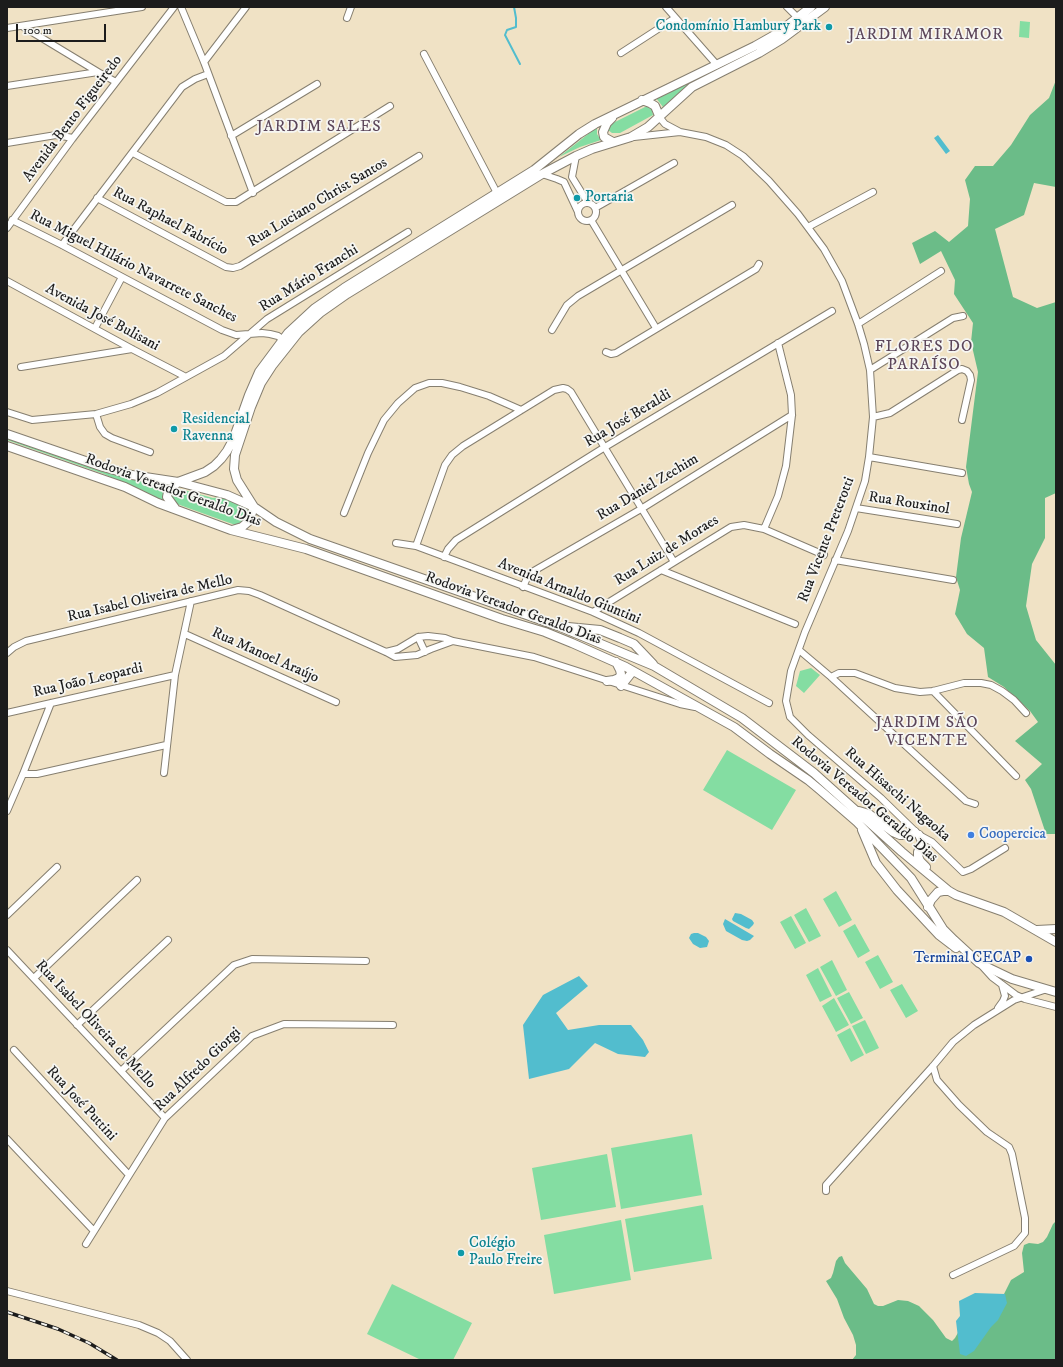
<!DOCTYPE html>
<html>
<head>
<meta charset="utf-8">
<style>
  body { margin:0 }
  #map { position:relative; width:1063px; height:1367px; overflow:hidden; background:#f0e2c5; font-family:"IM FELL DW Pica",serif }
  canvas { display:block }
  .frame { position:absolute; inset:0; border:8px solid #1c1c1c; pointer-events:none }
  .scale { position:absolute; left:16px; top:24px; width:90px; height:18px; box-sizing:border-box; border:2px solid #1c1c1c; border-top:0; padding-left:5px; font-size:12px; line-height:14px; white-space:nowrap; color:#1c1c1c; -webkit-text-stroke:3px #f6f6f2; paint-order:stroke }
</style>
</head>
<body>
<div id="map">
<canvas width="1063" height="1367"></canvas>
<div class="frame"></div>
<div class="scale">100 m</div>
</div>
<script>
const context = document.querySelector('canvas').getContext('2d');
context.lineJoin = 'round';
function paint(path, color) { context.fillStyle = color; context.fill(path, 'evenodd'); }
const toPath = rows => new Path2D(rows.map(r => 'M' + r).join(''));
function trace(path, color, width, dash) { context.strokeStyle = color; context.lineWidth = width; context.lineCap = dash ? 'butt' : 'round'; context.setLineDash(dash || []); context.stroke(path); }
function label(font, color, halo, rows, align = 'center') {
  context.font = font + ' "IM FELL DW Pica",serif'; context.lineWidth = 3.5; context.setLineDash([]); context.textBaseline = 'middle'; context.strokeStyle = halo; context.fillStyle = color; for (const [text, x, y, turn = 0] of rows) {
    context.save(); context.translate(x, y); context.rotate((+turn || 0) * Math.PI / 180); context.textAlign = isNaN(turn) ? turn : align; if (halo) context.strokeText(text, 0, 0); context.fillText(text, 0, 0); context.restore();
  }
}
paint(toPath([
  [1020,21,1030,22,1029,38,1019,37],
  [690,83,663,107,656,98],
  [647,106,652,110,653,115,620,133,612,133,608,130,609,126,613,123],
  [597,127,597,134,601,140,580,147,559,157],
  [7,436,169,483,164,489,164,501,104,474,7,440],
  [177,488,213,498,221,497,239,503,248,510,248,516,238,526,177,504,173,500,172,496,173,491],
  [811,668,820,675,804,693,796,686,800,671],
  [727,750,796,790,772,830,703,790],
  [836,891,852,920,839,927,823,899],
  [806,908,821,936,809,942,794,915],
  [791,916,806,943,795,949,780,922],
  [855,924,870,951,858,958,843,931],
  [878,955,893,982,880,989,865,962],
  [832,960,847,990,836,996,820,967],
  [818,968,832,996,820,1002,806,975],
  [902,984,918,1011,906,1018,890,990],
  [849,992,863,1018,851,1024,837,998],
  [834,998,849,1025,836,1032,822,1006],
  [865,1020,879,1048,866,1054,852,1026],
  [850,1028,864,1055,851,1062,837,1035],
  [692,1134,702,1195,621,1209,611,1148],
  [607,1154,616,1207,541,1220,532,1168],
  [703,1205,712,1259,634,1272,625,1219],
  [621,1220,631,1280,554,1294,544,1235],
  [392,1284,472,1323,453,1360,421,1360,367,1334]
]), '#84dda2');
paint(toPath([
  [1056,80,1056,187,1034,183,1024,215,995,229,1013,297,1037,308,1056,302,1056,493,1045,498,1045,538,1032,564,1026,606,1036,640,1056,665,1056,834,1046,834,1031,789,1025,780,1042,764,1015,741,1038,722,1030,711,1004,687,988,677,984,648,967,634,955,614,960,590,956,577,961,538,972,492,969,484,966,467,978,372,971,342,973,323,954,294,955,280,941,251,920,264,912,243,935,231,949,242,968,226,970,199,965,180,975,166,993,166,1011,145,1030,115,1049,98],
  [1056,1221,1056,1360,852,1360,856,1355,856,1345,853,1335,844,1318,837,1299,826,1281,831,1278,833,1273,836,1261,839,1257,842,1256,845,1263,867,1289,874,1304,878,1306,883,1306,898,1300,908,1301,919,1306,933,1320,946,1338,952,1341,955,1338,960,1329,1002,1298,1011,1280,1024,1272,1022,1253,1024,1245,1029,1243,1038,1244,1043,1242,1047,1237,1053,1224]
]), '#6bbc88');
paint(toPath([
  [938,135,950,151,946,154,934,138],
  [735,913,741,914,752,920,754,923,753,925,749,929,746,928,733,921,732,919],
  [725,919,754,936,750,940,747,941,742,940,726,931,723,924],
  [694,933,698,933,706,937,709,941,707,947,700,948,693,944,689,938,691,934],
  [579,976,588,986,556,1013,568,1030,599,1025,631,1025,643,1040,649,1052,645,1057,618,1054,595,1043,569,1069,529,1079,523,1025,543,995],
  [975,1293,1005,1294,1007,1303,998,1320,991,1327,974,1351,966,1356,960,1354,956,1321,960,1316,959,1301]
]), '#52bdce');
trace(toPath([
  [514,7,516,18,516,27,507,30,505,35,520,64]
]), '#52bdce', 2);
const minor = toPath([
  [181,7,204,62,253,193],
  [666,7,717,65],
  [787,7,798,18],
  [347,18,351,7],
  [22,26,98,72],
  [7,28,142,7],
  [621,53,675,18],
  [424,54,497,193],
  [204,62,246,7],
  [7,86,98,72,116,82],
  [660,118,665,124,680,132],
  [231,136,317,84],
  [634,137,680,132,706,137,726,145,743,156,769,181,798,214,824,249,842,281,858,324,864,344,870,370,873,417,869,457,865,481,848,531,805,632,791,671,786,701,790,717,808,735,881,798,919,835,932,842,963,872,971,869,1005,848],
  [7,143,56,135,73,138],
  [133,153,226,202,236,202,390,106],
  [576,156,572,177,588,203],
  [542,174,557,179,564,182,578,212],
  [97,198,226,267,233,268,240,266,419,156],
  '578 212a9 9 0 1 1 18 0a9 9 0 1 1-18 0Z',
  [595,208,674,163],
  [12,220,62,245,222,330,236,335,262,333,270,334,278,336,285,341],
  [591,220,656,328],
  [808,227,873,192],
  [7,228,73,138,174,7],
  [62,245,182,87,195,79,208,74],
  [7,281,132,349,186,377],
  [858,324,941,271],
  [95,328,122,277],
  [552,330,567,305,578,296,732,205],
  [606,352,611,354,616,353,756,269,759,264],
  [21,367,132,349],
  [870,370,953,318,963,316],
  [7,412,32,420,96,414,131,404,157,393,224,356,267,319,408,232],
  [96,414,100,427,105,434,112,438,150,452],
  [873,417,890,413,958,370,962,369,967,371,970,375,971,380,962,420],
  [869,457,962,473],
  [856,508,957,524],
  [344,513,368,453,384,420,398,403,415,388,429,383,442,383,460,387,489,396,521,410],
  [764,529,778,496,786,466,792,415,791,395,778,343],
  [396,543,416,546,593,612,639,633,769,703],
  [416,546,445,465,452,455,463,446,554,390,563,388,567,389,571,392,674,562],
  [444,557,448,549,456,540,605,447,832,311],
  [835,560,953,580],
  [661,570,795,624],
  [523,587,527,578,532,572,641,509,792,415],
  [593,612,731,527,744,525,764,529,824,555],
  [185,634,336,702],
  [418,637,425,652],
  [799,650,831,677,966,801,975,804],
  [386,652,398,649,418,637,428,636,445,638,453,641,534,657,680,704,695,707],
  [7,653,14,647,26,641,238,590,249,591,260,595,386,652,395,657,417,655,431,649,453,641],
  [831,677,839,673,855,673,895,688,920,692,933,691,964,683,981,683,991,685,1002,691,1014,700,1026,713],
  [933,691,1016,776],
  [7,713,175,675],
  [164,773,175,675,191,601],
  [23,774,37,774,166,745],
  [7,811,23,774,51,703],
  [7,915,57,867],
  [7,950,165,1118],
  [982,966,992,977,1016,995,1025,999,1056,1007],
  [34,978,137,880],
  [998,1008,1003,1001,1005,996,1002,985],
  [77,1025,168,940],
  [14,1050,129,1175],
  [933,1066,937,1080,959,1105,987,1132,1009,1147,1012,1154,1025,1218,1025,1233,1014,1246,953,1275],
  [121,1071,234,965,252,959,366,961],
  [7,1139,94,1231],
  [826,1191,826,1185,933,1066,953,1042,974,1025,1014,1000,1047,989],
  [86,1244,165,1118,252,1036,284,1024,393,1025],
  [7,1291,139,1325,158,1333,170,1341,187,1360]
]);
const major = toPath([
  [642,100,650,103,655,106,660,118],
  [612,118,607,123,603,132,604,137,613,142],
  [7,434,103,467,132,475,178,482,227,495,254,507,276,522,310,539,558,626,654,666,742,718,814,773,902,852,949,891,956,895,1004,912,1056,942],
  [7,446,125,487,158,503,231,530,306,549,502,619,545,632,572,643,626,667,734,727,770,754,808,780,820,790,857,822,911,878,943,929,954,940,979,963,991,969,1012,979,1056,992],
  [175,508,167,497,168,492,178,482,205,472,214,466,221,459,227,451,233,440,249,395,259,372,288,333,315,308,344,288,534,170,579,134,595,124,755,46,778,33,811,7],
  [232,530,242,527,249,521,254,507,237,480,234,469,235,455,251,407,261,383,272,366,299,332,320,313,347,294,542,174,576,156,592,149,631,137,648,127,692,87,759,53,782,39,825,7],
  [568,627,600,630,620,638,634,644,653,664],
  [607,681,614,680,619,678,621,674,620,670,616,662],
  [621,686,633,671],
  [859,811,869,814,893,832,900,835,910,835,915,832],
  [862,830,876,863,897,890,939,935,956,948],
  [919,835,922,841,918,852,918,856,920,861,926,867],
  [928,907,931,900,938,892,943,891,949,891],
  [1037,930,1056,929]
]);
trace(minor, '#867f70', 8);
trace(major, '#867f70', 10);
trace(minor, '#fff', 6);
trace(major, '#fff', 8);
const rail = toPath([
  [7,1312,58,1329,89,1343,117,1360]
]);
trace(rail, '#1c1c1c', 3.5);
trace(rail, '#f6f6f2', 2, [6]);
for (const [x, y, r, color] of [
  [829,27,4,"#0f9aa8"],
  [577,198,4,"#0f9aa8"],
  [174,429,4,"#0f9aa8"],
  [971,835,4,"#3f7fe0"],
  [1029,959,4,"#1a4fb4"],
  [461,1253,4,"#0f9aa8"]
]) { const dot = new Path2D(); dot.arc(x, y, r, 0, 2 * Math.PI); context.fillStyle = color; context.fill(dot); trace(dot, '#f6f6f2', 1.5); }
label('15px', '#0d838f', '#f6f6f2', [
  ["Condomínio Hambury Park",821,27,"right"],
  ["Portaria",585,198],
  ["Residencial",182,420],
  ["Ravenna",182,437],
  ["Colégio",469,1244],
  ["Paulo Freire",469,1261]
], 'left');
label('15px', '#1c1c1c', '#f6f6f2', [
  ["Avenida Bento Figueiredo",73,119,-53],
  ["Rua Luciano Christ Santos",318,203,-31],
  ["Rua Raphael Fabrício",170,222,28],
  ["Rua Miguel Hilário Navarrete Sanches",133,267,27],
  ["Rua Mário Franchi",309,279,-32],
  ["Avenida José Bulisani",102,318,28],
  ["Rua José Beraldi",628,419,-31],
  ["Rua Daniel Zechim",648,488,-31],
  ["Rodovia Vereador Geraldo Dias",173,491,20],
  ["Rua Rouxinol",909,504,9],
  ["Rua Vicente Preterotti",827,540,-69],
  ["Rua Luiz de Moraes",667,551,-32],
  ["Avenida Arnaldo Giuntini",569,592,22],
  ["Rua Isabel Oliveira de Mello",150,599,-13],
  ["Rodovia Vereador Geraldo Dias",513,609,20],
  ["Rua Manoel Araújo",265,656,24],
  ["Rua João Leopardi",88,681,-13],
  ["Rua Hisaschi Nagaoka",897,795,41],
  ["Rodovia Vereador Geraldo Dias",864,800,40],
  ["Rua Isabel Oliveira de Mello",95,1025,47],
  ["Rua Alfredo Giorgi",198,1070,-44],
  ["Rua José Puttini",81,1104,47]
]);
label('15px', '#366cbe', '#f6f6f2', [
  ["Coopercica",979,835]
], 'left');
label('15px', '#164399', '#f6f6f2', [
  ["Terminal CECAP",1021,959]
], 'right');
context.letterSpacing = '1px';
label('16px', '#5b4559', '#f6f6f2', [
  ["JARDIM MIRAMOR",926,36],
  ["JARDIM SALES",319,128],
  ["FLORES DO",924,348],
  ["PARAÍSO",924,366],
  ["JARDIM SÃO",927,724],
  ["VICENTE",927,742]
]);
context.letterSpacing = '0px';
</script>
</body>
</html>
